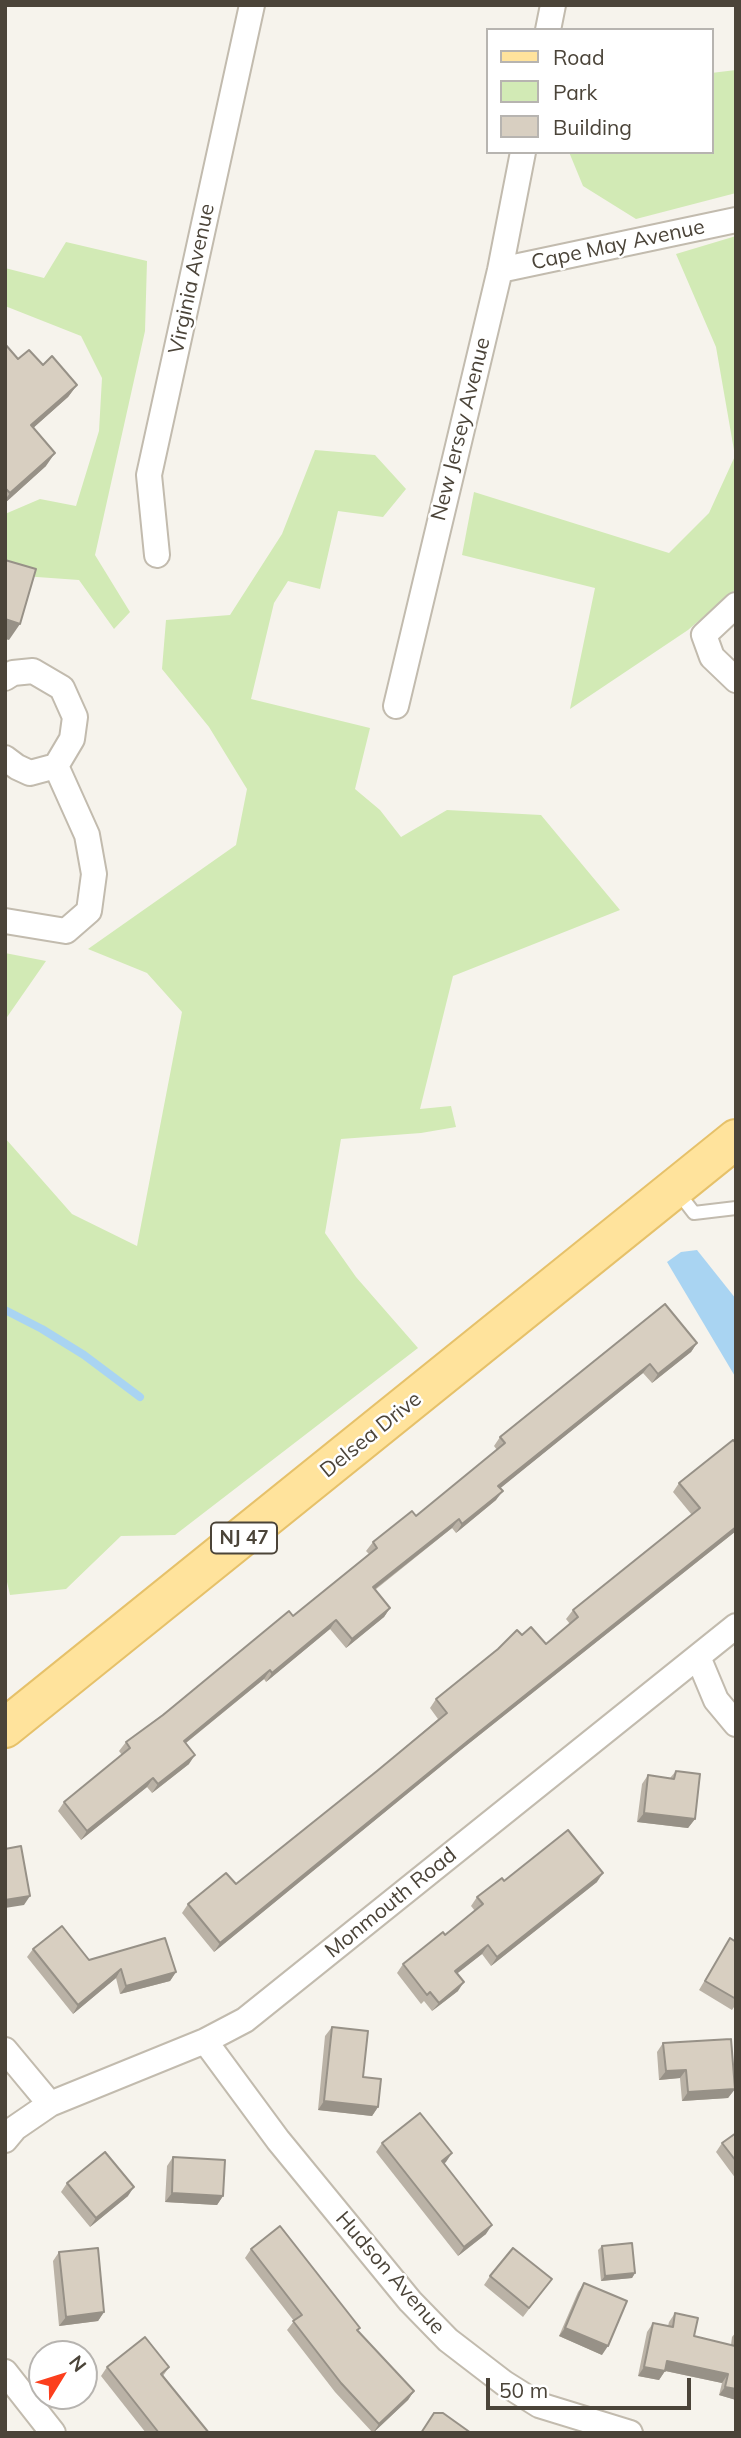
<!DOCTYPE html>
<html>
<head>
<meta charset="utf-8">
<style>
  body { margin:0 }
  #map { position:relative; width:741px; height:2438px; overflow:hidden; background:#f6f3ec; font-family:Mulish,sans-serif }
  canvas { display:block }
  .frame { position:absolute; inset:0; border:7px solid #4b4439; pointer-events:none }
  .legend { position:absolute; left:486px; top:28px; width:228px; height:126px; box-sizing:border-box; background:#fff; border:2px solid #b7b4b0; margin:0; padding:9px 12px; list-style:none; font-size:21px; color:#4b4439 }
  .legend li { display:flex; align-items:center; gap:14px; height:35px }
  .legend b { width:35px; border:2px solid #b7b4b0 }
  .north { position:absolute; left:28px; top:2340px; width:70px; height:70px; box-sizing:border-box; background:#fff; border:2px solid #b7b4b0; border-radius:50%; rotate:52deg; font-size:19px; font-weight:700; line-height:28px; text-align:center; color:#4b4439 }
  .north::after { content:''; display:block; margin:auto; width:24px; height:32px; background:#fc3f1d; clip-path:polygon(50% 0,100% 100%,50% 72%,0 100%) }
  .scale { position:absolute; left:486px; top:2378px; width:205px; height:32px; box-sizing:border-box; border:4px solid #4b4439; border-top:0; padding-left:9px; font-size:21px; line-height:24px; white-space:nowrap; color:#4b4439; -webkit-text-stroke:5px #fff; paint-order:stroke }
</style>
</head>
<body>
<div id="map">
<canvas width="741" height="2438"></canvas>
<div class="frame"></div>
<ul class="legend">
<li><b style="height:9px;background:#ffe39c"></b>Road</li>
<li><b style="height:19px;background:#d2eab5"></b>Park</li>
<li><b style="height:19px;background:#d8cfc1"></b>Building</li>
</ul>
<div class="north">N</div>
<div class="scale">50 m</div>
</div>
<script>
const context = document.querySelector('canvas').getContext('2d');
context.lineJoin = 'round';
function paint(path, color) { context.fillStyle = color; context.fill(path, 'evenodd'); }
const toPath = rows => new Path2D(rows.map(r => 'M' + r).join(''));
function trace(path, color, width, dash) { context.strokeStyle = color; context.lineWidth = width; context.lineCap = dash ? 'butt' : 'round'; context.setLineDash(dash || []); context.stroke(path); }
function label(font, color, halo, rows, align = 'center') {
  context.font = font + ' Mulish,sans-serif'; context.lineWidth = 5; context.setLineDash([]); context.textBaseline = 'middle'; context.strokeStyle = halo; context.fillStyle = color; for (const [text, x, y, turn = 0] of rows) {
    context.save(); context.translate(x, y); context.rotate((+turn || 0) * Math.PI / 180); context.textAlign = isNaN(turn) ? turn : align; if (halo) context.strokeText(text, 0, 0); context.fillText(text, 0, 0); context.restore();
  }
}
paint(toPath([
  [736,70,736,193,636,219,583,186,569,152,711,152,711,73],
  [736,236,736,589,688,630,570,709,595,588,462,555,474,492,669,553,709,513,735,456,716,347,676,254],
  [66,242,147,261,145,331,95,555,130,612,114,629,79,580,23,576,5,569,5,514,40,499,76,506,99,431,102,378,81,336,5,306,5,268,44,278],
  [315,450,375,455,406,489,383,517,338,511,320,589,288,581,274,603,251,699,370,728,355,789,380,810,401,837,447,810,541,815,620,910,453,976,420,1109,451,1106,456,1127,421,1133,341,1139,325,1233,356,1277,418,1348,175,1535,121,1536,66,1589,10,1595,5,1573,5,1138,72,1214,137,1246,182,1012,147,973,88,949,236,845,247,789,209,727,162,669,166,620,230,615,282,534],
  [5,953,46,961,5,1020]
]), '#d2eab5');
paint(toPath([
  [697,1250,736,1299,736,1378,667,1262,681,1252]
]), '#a9d4f2');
trace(toPath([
  [5,1310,42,1329,84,1355,140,1397]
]), '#a9d4f2', 8);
const service = toPath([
  [677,1191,694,1213,736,1208]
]);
const minor = toPath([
  [548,30,553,5],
  [500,270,736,220],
  [157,555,149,475,252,5],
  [736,605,704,635,712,657,736,680],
  [5,678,13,673,33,671,62,688,75,717,72,739,56,766,30,773,17,767,5,758],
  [396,706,500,270,523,152],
  [5,921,66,931,89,911,94,874,87,835,56,766],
  [698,1657,716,1700,736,1724],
  [205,2041,278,2140,410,2301,448,2340,504,2383,539,2405,630,2433],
  [5,2050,50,2104],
  [5,2140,15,2128,50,2104,205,2041,245,2020,736,1626],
  [5,2372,53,2433]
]);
const primary = toPath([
  [5,1728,736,1139]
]);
trace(service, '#c2bbae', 16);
trace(minor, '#c2bbae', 28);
trace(primary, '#e6c16a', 42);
trace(service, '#fff', 12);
trace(minor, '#fff', 24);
trace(primary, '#ffe39c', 38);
paint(toPath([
  [5,344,18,359,43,365,77,385,68,397,33,428,46,466,5,503],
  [665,1304,697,1343,691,1352,652,1383,643,1373,500,1488,496,1500,456,1533,452,1528,375,1590,390,1608,384,1617,346,1648,330,1629,266,1682,264,1679,186,1743,189,1764,152,1793,147,1787,81,1840,58,1811,64,1802,122,1755,119,1751,126,1742,293,1616,369,1554,366,1551,373,1542,416,1516,497,1450,494,1446,500,1437],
  [679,1483,736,1531,462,1749,214,1952,182,1913,188,1904,236,1884,377,1771,438,1719,430,1708,436,1699,522,1635,546,1644,570,1624,566,1619,573,1610,692,1515,673,1492],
  [676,1771,695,1819,688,1828,637,1822,642,1784,648,1775,670,1778],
  [504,1881,597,1882,491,1966,482,1954,457,1973,458,1991,432,2011,424,2001,421,2004,397,1973,403,1964,445,1935,475,1911,471,1906,477,1897],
  [730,1938,736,1942,736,2004,732,2010,699,1990],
  [33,1949,89,1960,176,1972,170,1981,120,1994,116,1978,73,2014,27,1957],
  [332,2027,363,2077,378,2107,372,2116,318,2110,325,2036],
  [663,2043,735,2089,728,2098,682,2101,680,2078,659,2080,657,2052],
  [736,2133,736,2179,716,2152,722,2143],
  [382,2143,446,2162,444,2163,486,2234,458,2256,376,2152],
  [173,2157,223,2196,217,2205,165,2202,167,2166],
  [67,2183,128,2196,90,2227,61,2192],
  [602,2246,635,2273,632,2278,601,2281,598,2250],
  [251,2249,358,2331,414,2391,408,2400,373,2433,335,2392,287,2330,294,2321,245,2258],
  [59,2252,104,2312,98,2321,59,2326,53,2261],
  [490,2276,552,2279,523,2317,484,2285],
  [584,2283,602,2355,559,2336,578,2292],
  [675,2313,694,2336,731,2345,732,2337,736,2332,736,2400,719,2395,722,2383,665,2371,659,2380,638,2376,647,2332,653,2323,668,2326,669,2322],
  [107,2367,169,2367,163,2376,209,2433,146,2433,101,2376]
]), '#bab2a6');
paint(toPath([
  [77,385,68,397,22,438,31,425],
  [55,453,46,466,5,503,5,500,10,493],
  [5,619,20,624,9,640,5,639],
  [697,1343,691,1352,652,1383,658,1374],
  [650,1364,643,1373,492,1495,498,1486],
  [503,1491,496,1500,456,1533,462,1524],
  [459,1519,452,1528,366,1596,373,1587],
  [736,1527,736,1531,462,1749,214,1952,220,1943,469,1740],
  [390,1608,384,1617,346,1648,352,1639],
  [336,1620,330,1629,266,1682,272,1673],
  [270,1670,264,1679,177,1750,184,1741],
  [195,1755,189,1764,152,1793,158,1784],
  [153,1778,147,1787,81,1840,87,1831],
  [644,1813,695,1819,688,1828,637,1822],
  [603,1873,597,1882,491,1966,497,1957],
  [30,1896,24,1905,5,1908,5,1900],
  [488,1945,482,1954,449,1980,455,1971],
  [121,1969,116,1978,73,2014,78,2005],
  [176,1972,170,1981,120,1994,126,1986],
  [464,1982,458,1991,432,2011,439,2003],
  [686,2070,680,2078,659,2080,666,2071],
  [735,2089,728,2098,682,2101,688,2092],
  [324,2101,378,2107,372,2116,318,2110],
  [452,2153,446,2162,436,2170,442,2161],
  [134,2187,128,2196,90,2227,96,2218],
  [172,2193,223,2196,217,2205,165,2202],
  [492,2225,486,2234,458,2256,464,2247],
  [635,2273,632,2278,601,2281,605,2276],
  [104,2312,98,2321,59,2326,66,2317],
  [565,2328,608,2346,602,2355,559,2336],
  [667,2361,728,2374,722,2383,661,2370],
  [644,2367,665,2371,659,2380,638,2376],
  [725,2387,736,2389,736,2400,719,2395],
  [414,2391,408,2400,373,2433,379,2424]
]), '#979187');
const building = toPath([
  [5,344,18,359,29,350,43,365,52,356,77,385,31,425,55,453,10,493,5,488,5,344],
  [5,560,36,569,20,624,5,619,5,560],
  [665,1304,697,1343,658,1374,650,1364,498,1486,503,1491,462,1524,459,1519,373,1587,390,1608,352,1639,336,1620,272,1673,270,1670,184,1741,195,1755,158,1784,153,1778,87,1831,64,1802,130,1748,126,1742,163,1715,289,1611,293,1616,377,1548,373,1542,412,1511,416,1516,505,1443,500,1437,665,1304],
  [733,1440,736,1443,736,1527,469,1740,220,1943,188,1904,226,1873,236,1884,377,1771,447,1713,436,1699,498,1649,517,1630,522,1635,531,1627,546,1644,578,1617,573,1610,700,1508,679,1483,733,1440],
  [676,1771,700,1774,695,1819,644,1813,648,1775,674,1779,676,1771],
  [568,1830,603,1873,497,1957,488,1945,455,1971,464,1982,439,2003,430,1992,427,1995,403,1964,443,1932,445,1935,483,1904,477,1897,502,1878,504,1881,568,1830],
  [21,1846,30,1896,5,1900,5,1849,21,1846],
  [62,1926,89,1960,165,1938,176,1972,126,1986,121,1969,78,2005,33,1949,62,1926],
  [730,1938,736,1942,736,1999,705,1981,730,1938],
  [332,2027,368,2031,363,2077,381,2079,378,2107,324,2101,332,2027],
  [731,2039,735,2089,688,2092,686,2070,666,2071,663,2043,731,2039],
  [420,2113,452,2153,442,2161,492,2225,464,2247,382,2143,420,2113],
  [736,2133,736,2161,722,2143,736,2133],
  [105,2152,134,2187,96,2218,67,2183,105,2152],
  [173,2157,225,2160,223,2196,172,2193,173,2157],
  [280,2226,360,2328,357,2330,414,2391,379,2424,341,2383,293,2321,302,2315,251,2249,280,2226],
  [632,2243,635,2273,605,2276,602,2246,632,2243],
  [98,2248,104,2312,66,2317,59,2252,98,2248],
  [513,2248,552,2279,529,2308,490,2276,513,2248],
  [584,2283,627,2301,608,2346,565,2328,584,2283],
  [675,2313,698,2318,694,2336,735,2346,736,2340,736,2389,725,2387,728,2374,667,2361,665,2371,644,2367,653,2323,673,2327,675,2313],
  [145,2337,169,2367,161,2374,209,2433,159,2433,107,2367,145,2337],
  [434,2413,443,2413,471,2433,421,2433,434,2413]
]);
paint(building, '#d8cfc1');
trace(building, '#979187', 2);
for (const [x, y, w] of [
  [244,1538,66]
]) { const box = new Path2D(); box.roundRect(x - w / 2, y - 15.5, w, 31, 5); context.fillStyle = '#fff'; context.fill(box); trace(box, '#4b4439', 2); }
label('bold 19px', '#4b4439', null, [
  ["NJ 47",244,1538]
]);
label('21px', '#4b4439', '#fff', [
  ["Cape May Avenue",618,245,-12],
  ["Virginia Avenue",192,279,-78],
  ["New Jersey Avenue",461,429,-76],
  ["Delsea Drive",371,1435,-39],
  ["Monmouth Road",391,1903,-39],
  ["Hudson Avenue",390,2273,49]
]);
</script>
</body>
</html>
